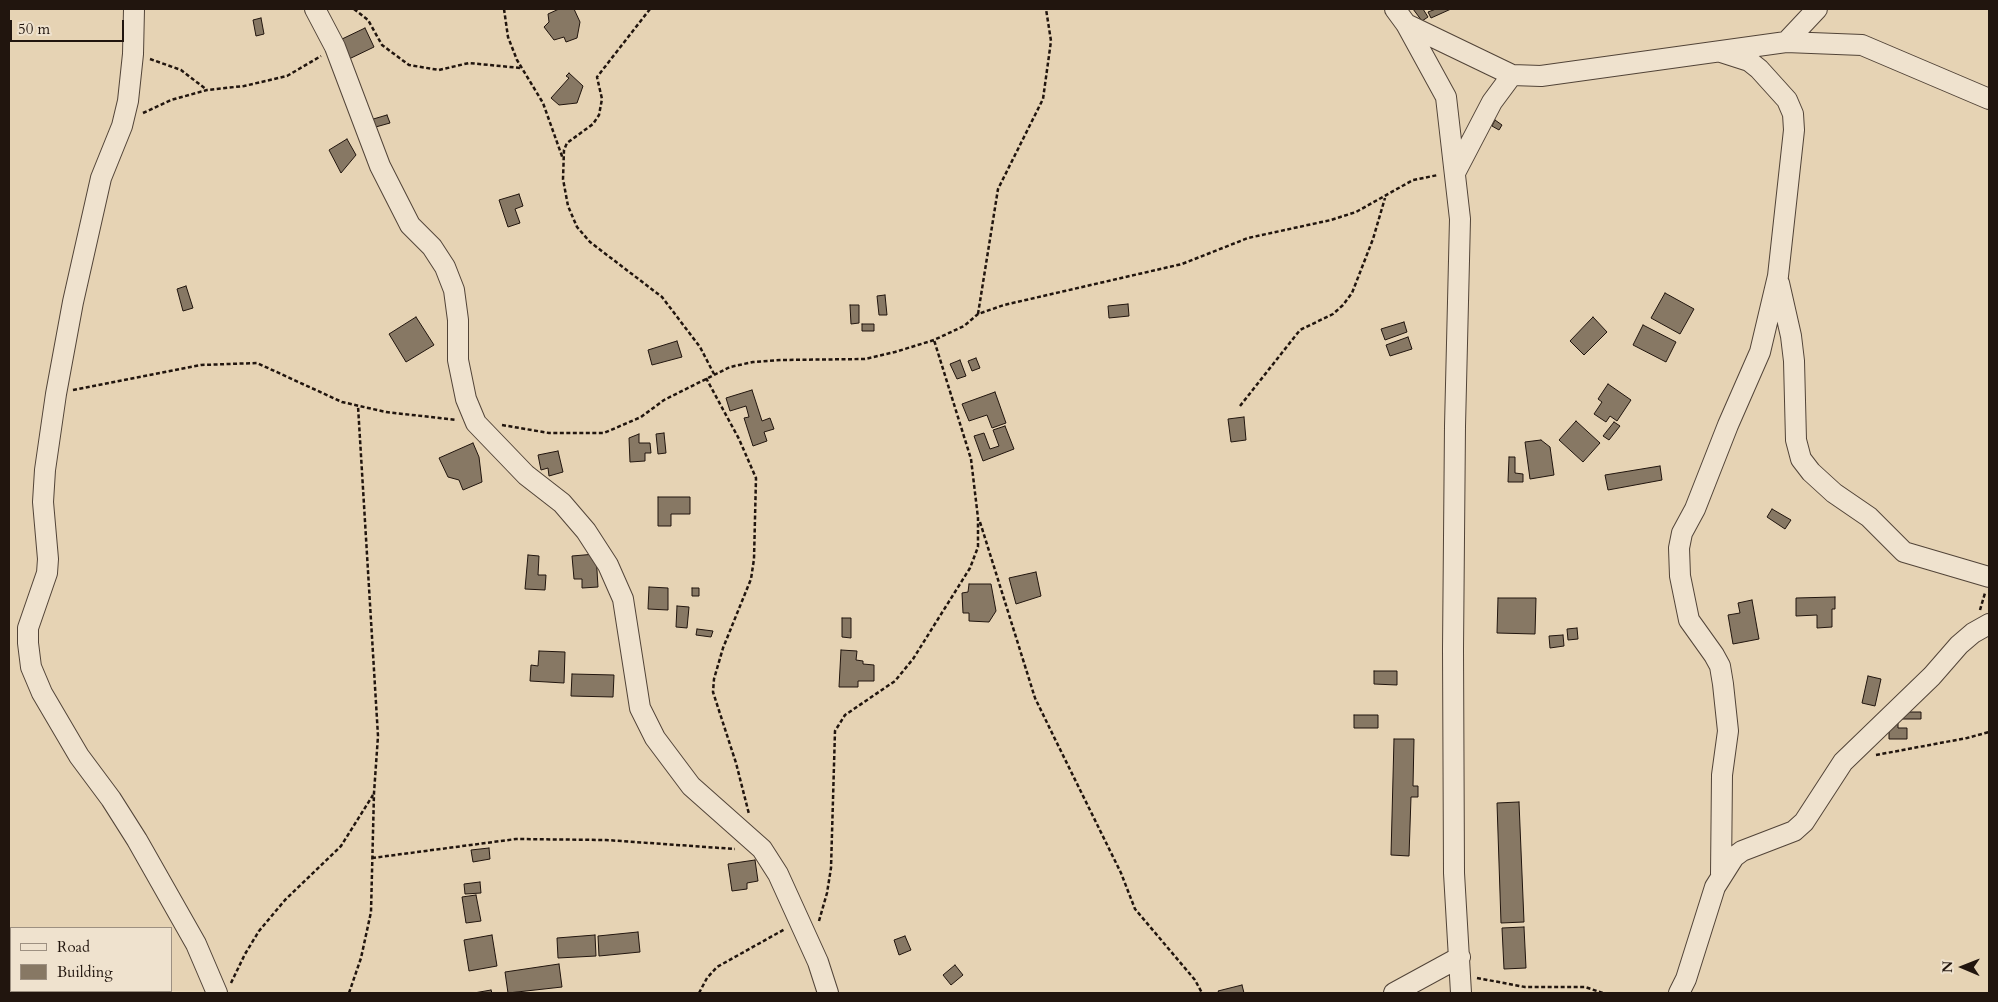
<!DOCTYPE html>
<html>
<head>
<meta charset="utf-8">
<style>
  body { margin:0 }
  #map { position:relative; width:1998px; height:1002px; overflow:hidden; background:#e6d3b4; font-family:Cardo,serif }
  canvas { display:block }
  .frame { position:absolute; inset:0; border:10px solid #21150e; pointer-events:none }
  .legend { position:absolute; left:10px; top:927px; width:162px; height:65px; box-sizing:border-box; background:#efe2ce; border:1px solid #9d9081; margin:0; padding:6px 9px; list-style:none; font-size:15px; color:#21150e }
  .legend li { display:flex; align-items:center; gap:10px; height:25px }
  .legend b { width:25px; border:1px solid #9d9081 }
  .north { position:absolute; left:1938px; top:942px; width:50px; height:50px; -webkit-text-stroke:4px #efe2ce; paint-order:stroke; rotate:271deg; font-size:14px; font-weight:700; line-height:20px; text-align:center; color:#21150e }
  .north::after { content:''; display:block; margin:auto; width:18px; height:22px; background:#21150e; clip-path:polygon(50% 0,100% 100%,50% 72%,0 100%) }
  .scale { position:absolute; left:10px; top:20px; width:114px; height:22px; box-sizing:border-box; border:2px solid #21150e; border-top:0; padding-left:6px; font-size:15px; line-height:18px; white-space:nowrap; color:#21150e; -webkit-text-stroke:4px #efe2ce; paint-order:stroke }
</style>
</head>
<body>
<div id="map">
<canvas width="1998" height="1002"></canvas>
<div class="frame"></div>
<ul class="legend">
<li><b style="height:6px;background:#efe2ce"></b>Road</li>
<li><b style="height:14px;background:#877864"></b>Building</li>
</ul>
<div class="north">N</div>
<div class="scale">50 m</div>
</div>
<script>
const context = document.querySelector('canvas').getContext('2d');
context.lineJoin = 'round';
function paint(path, color) { context.fillStyle = color; context.fill(path, 'evenodd'); }
const toPath = rows => new Path2D(rows.map(r => 'M' + r).join(''));
function trace(path, color, width, dash) { context.strokeStyle = color; context.lineWidth = width; context.lineCap = dash ? 'butt' : 'round'; context.setLineDash(dash || []); context.stroke(path); }
const building = toPath([
  [559,9,574,9,580,22,577,38,566,42,564,37,554,40,544,27,549,22,548,14,559,9],
  [1413,9,1423,9,1428,17,1422,21,1413,9],
  [1436,9,1451,9,1431,18,1428,12,1436,9],
  [261,18,264,34,256,36,253,20,261,18],
  [365,28,374,47,349,59,340,40,365,28],
  [569,73,583,86,577,103,559,105,551,98,569,78,566,76,569,73],
  [387,115,390,123,372,128,370,120,387,115],
  [1495,120,1502,125,1499,130,1492,126,1495,120],
  [347,139,356,155,341,173,329,150,347,139],
  [519,194,523,206,515,209,520,223,508,227,499,200,519,194],
  [186,286,193,308,183,311,177,289,186,286],
  [1665,293,1694,309,1680,334,1651,318,1665,293],
  [885,295,887,315,879,315,877,296,885,295],
  [1128,304,1129,316,1109,318,1108,306,1128,304],
  [850,305,859,305,859,323,851,324,850,305],
  [416,317,434,345,406,362,389,334,416,317],
  [1593,317,1607,332,1584,355,1570,341,1593,317],
  [1404,322,1407,332,1385,340,1381,329,1404,322],
  [862,324,874,324,874,331,862,331,862,324],
  [1643,325,1676,342,1666,362,1633,345,1643,325],
  [1408,337,1412,349,1390,356,1386,345,1408,337],
  [677,341,682,357,652,365,648,350,677,341],
  [976,358,980,368,972,371,968,361,976,358],
  [960,360,966,376,957,379,950,364,960,360],
  [1608,384,1631,400,1617,421,1610,416,1606,422,1594,414,1602,402,1598,399,1608,384],
  [752,390,762,421,770,418,774,429,764,432,767,441,753,446,744,418,749,417,746,406,730,411,726,398,752,390],
  [995,392,1006,423,992,428,987,415,969,421,962,404,995,392],
  [1244,417,1246,440,1231,442,1228,419,1244,417],
  [1576,421,1600,443,1583,462,1559,440,1576,421],
  [1614,422,1620,426,1609,440,1603,436,1614,422],
  [1005,426,1014,449,983,461,974,436,984,433,990,449,999,446,993,430,1005,426],
  [664,433,666,453,658,454,656,434,664,433],
  [639,434,639,443,650,443,651,453,645,453,645,461,630,462,629,438,639,434],
  [1541,440,1550,447,1554,475,1530,479,1525,442,1541,440],
  [473,443,479,457,482,482,463,490,459,480,448,477,439,458,473,443],
  [558,451,563,472,549,476,548,468,541,470,538,455,558,451],
  [1509,457,1515,457,1515,473,1523,474,1523,482,1508,482,1509,457],
  [1660,466,1662,480,1608,490,1605,475,1660,466],
  [658,497,690,497,690,514,671,514,671,526,658,526,658,497],
  [1772,509,1791,520,1785,529,1767,517,1772,509],
  [596,554,598,587,582,588,582,579,574,579,572,556,596,554],
  [528,555,539,556,538,575,546,575,545,590,525,589,528,555],
  [1036,572,1041,596,1016,604,1009,578,1036,572],
  [969,584,991,584,996,611,989,622,969,621,969,613,963,613,962,593,968,592,969,584],
  [649,587,668,588,668,610,648,609,649,587],
  [692,588,699,588,699,596,692,596,692,588],
  [1835,597,1835,609,1832,609,1832,627,1817,628,1817,615,1796,616,1796,598,1835,597],
  [1498,598,1536,598,1535,634,1497,633,1498,598],
  [1752,600,1759,639,1733,644,1728,615,1740,613,1738,603,1752,600],
  [677,606,689,607,687,628,676,627,677,606],
  [842,618,851,618,851,638,842,637,842,618],
  [1577,628,1578,639,1568,640,1567,629,1577,628],
  [697,629,713,631,711,637,696,635,697,629],
  [1563,635,1564,646,1550,648,1549,636,1563,635],
  [841,650,857,651,856,660,863,661,863,664,874,665,874,681,858,681,858,687,839,687,841,650],
  [539,651,565,652,564,683,530,681,531,665,538,666,539,651],
  [1374,671,1397,671,1397,685,1374,684,1374,671],
  [572,674,614,675,613,697,571,696,572,674],
  [1868,676,1881,679,1875,706,1862,703,1868,676],
  [1901,712,1921,712,1921,719,1901,719,1901,712],
  [1354,715,1378,715,1378,728,1354,728,1354,715],
  [1889,720,1898,720,1898,728,1907,728,1907,739,1889,739,1889,720],
  [1394,739,1414,739,1413,786,1418,786,1418,797,1411,797,1409,856,1391,855,1394,739],
  [1519,802,1524,922,1501,923,1497,803,1519,802],
  [489,848,490,859,473,862,471,850,489,848],
  [755,860,758,881,747,883,747,889,732,891,728,864,755,860],
  [480,882,481,893,465,894,464,884,480,882],
  [476,895,481,921,466,923,462,897,476,895],
  [1524,927,1526,968,1504,969,1502,928,1524,927],
  [638,932,640,952,599,956,598,936,638,932],
  [492,935,497,966,469,971,464,940,492,935],
  [595,935,596,956,558,958,557,938,595,935],
  [905,936,911,950,899,955,894,940,905,936],
  [559,964,562,987,508,993,505,972,559,964],
  [955,965,963,975,951,985,943,975,955,965],
  [1242,985,1244,993,1219,993,1218,991,1242,985],
  [491,990,492,993,474,993,491,990]
]);
paint(building, '#877864');
trace(building, '#21150e', 1);
const minor = toPath([
  [134,9,133,54,128,101,122,126,101,178,73,302,56,394,45,470,43,502,48,559,47,573,28,628,28,643,31,667,42,693,79,756,111,799,137,840,196,944,217,993],
  [315,9,335,47,380,166,410,225,432,247,445,267,454,290,458,320,458,360,466,399,476,423,526,475,562,503,586,531,608,565,623,599,640,708,655,738,691,786,762,849,778,874,818,962,828,993],
  [1395,9,1406,24,1446,97,1460,219,1455,426,1453,649,1454,873,1461,993],
  [1406,24,1512,75,1541,76,1786,42,1817,9],
  [1786,42,1862,45,1989,99],
  [1721,52,1749,61,1759,69,1787,100,1793,114,1794,130,1778,276,1760,352,1728,425,1695,509,1682,533,1679,548,1680,576,1689,620,1714,655,1720,666,1723,684,1728,731,1722,775,1721,874],
  [1456,171,1492,102,1512,75],
  [1779,283,1791,336,1794,361,1796,440,1801,459,1811,472,1834,493,1869,517,1904,552,1989,577],
  [1394,993,1460,957],
  [1679,993,1686,979,1715,887,1734,857,1742,851,1794,831,1804,822,1843,762,1932,676,1959,645,1973,633,1989,624]
]);
trace(minor, '#524438', 22);
trace(toPath([
  [354,9,368,20,382,45,409,65,439,70,469,63,521,68],
  [504,9,508,37,517,60,543,103,563,159],
  [650,9,597,77,602,99,599,115,593,124,567,143,564,150,563,179,568,206,577,227,590,242,662,297,700,347,714,374],
  [150,59,181,70,207,90],
  [143,113,171,100,207,90,244,86,287,76,321,56],
  [978,314,998,189,1043,99,1051,41,1046,9],
  [706,378,739,439,756,478,754,559,751,579,723,648,714,679,713,692,736,763,749,814],
  [73,390,201,365,257,363,342,402,386,412,457,420],
  [1240,406,1300,330,1333,314,1343,305,1352,293,1373,239,1385,198],
  [502,425,549,433,604,433,641,417,664,400,730,367,753,362,781,360,865,359,895,352,934,340,964,326,978,314,1004,305,1182,264,1248,238,1331,220,1356,212,1413,180,1438,175],
  [980,522,1035,698,1053,735,1121,873,1135,909,1195,980,1202,993],
  [1980,610,1985,593],
  [1876,755,1967,738,1989,732],
  [372,858,516,839,606,840,735,849],
  [819,921,827,893,831,868,835,731,845,715,895,681,913,659,970,568,978,547,978,518,971,459,934,340],
  [1477,978,1525,987,1585,987,1603,993],
  [231,983,245,954,259,931,285,900,341,846,373,795],
  [349,993,361,958,371,912,374,793,378,736,358,406],
  [699,993,707,978,717,967,785,929]
]), '#21150e', 2.5, [4, 2.5]);
trace(minor, '#efe2ce', 20);
</script>
</body>
</html>
